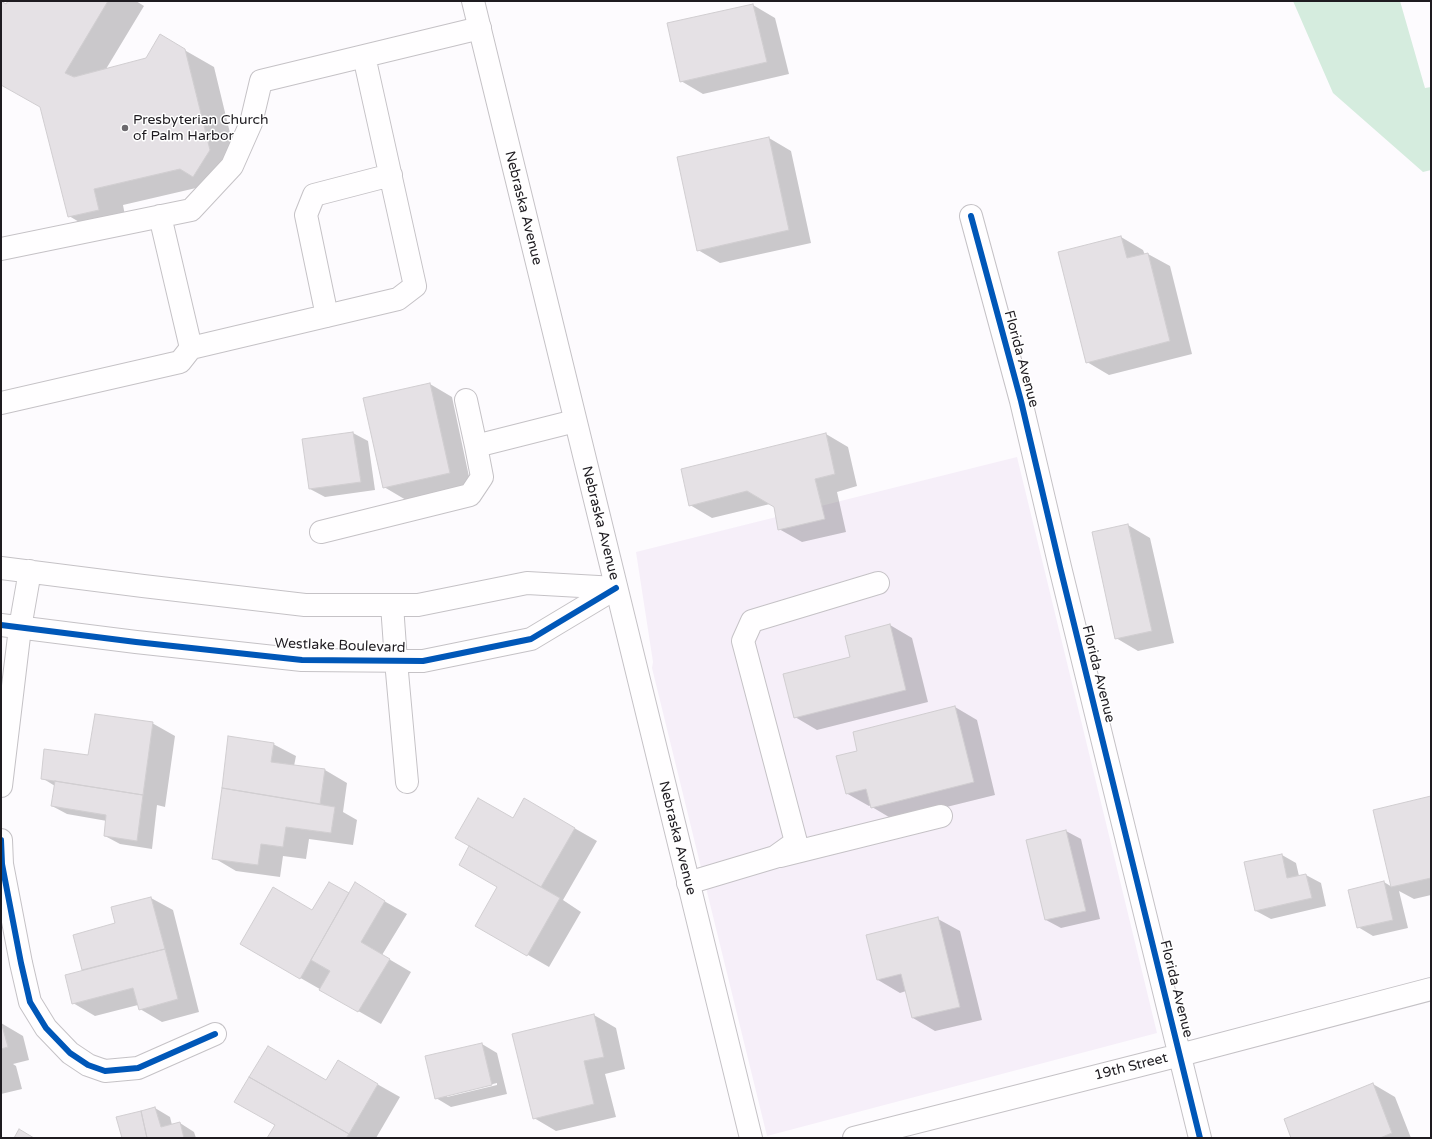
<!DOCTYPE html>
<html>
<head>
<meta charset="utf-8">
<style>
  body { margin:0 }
  #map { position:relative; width:1432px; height:1139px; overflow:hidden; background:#fdfbfe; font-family:"Varela Round",sans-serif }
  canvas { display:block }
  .frame { position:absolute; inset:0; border:2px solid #1e1b20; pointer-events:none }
</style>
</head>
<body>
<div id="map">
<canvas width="1432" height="1139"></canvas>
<div class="frame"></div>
</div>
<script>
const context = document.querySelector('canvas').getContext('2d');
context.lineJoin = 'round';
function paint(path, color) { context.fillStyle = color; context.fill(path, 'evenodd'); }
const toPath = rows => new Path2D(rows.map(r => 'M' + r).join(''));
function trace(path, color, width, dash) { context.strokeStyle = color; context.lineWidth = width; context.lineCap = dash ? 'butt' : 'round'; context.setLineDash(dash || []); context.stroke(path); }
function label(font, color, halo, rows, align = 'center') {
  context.font = font + ' "Varela Round",sans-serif'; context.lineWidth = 3; context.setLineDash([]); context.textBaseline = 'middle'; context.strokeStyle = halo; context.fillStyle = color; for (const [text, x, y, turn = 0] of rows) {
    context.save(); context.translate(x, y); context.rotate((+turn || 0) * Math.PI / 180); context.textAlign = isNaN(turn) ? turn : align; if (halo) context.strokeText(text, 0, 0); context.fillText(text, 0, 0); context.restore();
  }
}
paint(toPath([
  [1017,457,1157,1033,767,1136,652,668,653,662,636,552]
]), '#f6eff9');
paint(toPath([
  [1293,1,1400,1,1425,88,1431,87,1431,170,1423,172,1333,93]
]), '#d5ecde');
paint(toPath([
  [9,1,136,1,144,6,106,69,146,59,160,36,214,67,238,166,209,185,123,205,127,226,98,233,69,216,41,107,1,84,1,2,7,5],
  [753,5,775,18,789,74,703,94,681,81,668,24],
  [769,138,791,151,811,243,720,263,698,250],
  [1121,237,1143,250,1145,255,1148,254,1170,266,1192,354,1109,375,1087,362],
  [430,384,452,397,471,486,406,500,384,487],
  [353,433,368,441,375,490,325,497,310,489,303,440],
  [826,434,848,447,857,486,837,492,846,532,802,542,779,529,775,506,770,504,712,518,690,505],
  [1128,525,1150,538,1174,643,1138,651,1116,638,1093,533],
  [890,625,912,638,928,702,817,730,795,717,852,658],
  [955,707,977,720,995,795,894,820,872,807,871,805,869,806,846,793,858,751],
  [152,723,175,736,165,807,157,805,152,849,120,844,105,836,107,821,67,814,52,806,55,786,42,778],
  [229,738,273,744,296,756,294,766,325,770,347,783,343,812,357,820,353,845,309,839,306,859,283,856,280,877,236,871,214,858],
  [1431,797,1431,895,1414,899,1399,891,1408,928,1373,936,1358,927,1384,882,1392,887],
  [525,800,597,841,563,900,581,912,549,967,476,925,498,886,460,864,470,846,514,819],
  [1066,831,1081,839,1100,919,1061,928,1046,920,1027,840],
  [1282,855,1296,863,1299,876,1306,875,1321,883,1326,906,1271,919,1256,911,1245,863],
  [349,895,377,897,407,914,382,955,411,972,381,1024,241,944],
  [151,898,173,910,199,1012,162,1022,140,1009,138,1005,95,1016,73,1003,83,971,74,935,117,924],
  [938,919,960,931,982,1020,935,1031,913,1018,906,991,900,993,878,980],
  [594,1015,616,1028,625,1069,605,1074,616,1117,556,1131,534,1118],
  [1,1023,23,1036,29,1060,13,1064,16,1066,22,1089,1,1094],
  [482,1044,497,1053,507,1094,451,1107,436,1098,426,1057],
  [497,1083,497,1085,447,1097,447,1095],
  [338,1062,400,1097,376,1138,268,1138,327,1081],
  [1373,1084,1395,1097,1411,1138,1292,1138],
  [155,1108,170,1117,172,1125,180,1123,194,1132,196,1138,123,1138]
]), '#0003');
const building = toPath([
  [1,1,6,4,8,1,108,1,65,73,74,77,146,58,160,34,185,49,210,150,193,177,180,169,94,189,99,210,68,217,40,107,1,85,1,1],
  [753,4,767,62,680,82,667,23,753,4],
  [769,137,789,230,697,251,677,157,769,137],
  [1121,236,1127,258,1148,253,1170,341,1086,363,1058,252,1121,236],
  [430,383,450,473,383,488,363,398,430,383],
  [353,432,361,482,309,489,302,439,353,432],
  [826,433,835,474,815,479,825,519,778,530,774,507,747,491,689,506,681,469,826,433],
  [1128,524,1152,631,1115,639,1092,532,1128,524],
  [890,624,906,690,794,718,783,674,850,657,845,636,890,624],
  [955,706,974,782,871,808,866,789,846,794,836,756,857,751,853,732,955,706],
  [95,714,153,722,143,795,41,779,44,749,88,755,95,714],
  [228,736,274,743,271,762,325,769,320,804,222,788,228,736],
  [55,781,143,795,137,841,104,836,106,815,51,806,55,781],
  [222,788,335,807,331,833,286,827,283,847,261,844,258,865,212,859,222,788],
  [1431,796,1431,878,1391,887,1373,810,1431,796],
  [478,798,513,818,524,798,575,828,541,887,455,838,478,798],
  [1066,830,1086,911,1045,920,1026,840,1066,830],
  [469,846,560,898,527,956,475,926,497,887,459,865,469,846],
  [1282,854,1287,878,1306,874,1312,898,1255,911,1244,862,1282,854],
  [1384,881,1393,920,1357,928,1348,890,1384,881],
  [329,882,349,893,300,979,240,944,273,887,312,910,329,882],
  [355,882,385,901,361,942,390,959,358,1012,319,990,330,971,311,960,355,882],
  [151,897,165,949,82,970,73,935,115,923,111,907,151,897],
  [938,917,960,1007,912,1018,901,974,877,980,866,935,938,917],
  [165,949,178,999,139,1010,133,988,72,1004,65,975,165,949],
  [594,1014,604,1057,584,1061,594,1104,533,1119,512,1034,594,1014],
  [1,1022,8,1047,1,1049,1,1022],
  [482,1043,492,1085,435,1099,425,1056,482,1043],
  [268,1046,326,1080,338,1060,378,1084,349,1134,249,1077,268,1046],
  [249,1077,349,1134,346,1138,267,1138,275,1125,234,1102,249,1077],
  [1373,1083,1392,1133,1380,1138,1291,1138,1284,1119,1373,1083],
  [155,1107,161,1127,180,1122,184,1138,147,1138,141,1111,155,1107],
  [141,1111,147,1138,122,1138,116,1117,141,1111],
  [19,1129,34,1138,14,1138,19,1129]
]);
paint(building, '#e5e1e5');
trace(building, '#d1ced1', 1);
const minor = toPath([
  [160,216,191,348],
  [971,216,1021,401,1060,567,1200,1138],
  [1,249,191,210,232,166,251,123,261,81,480,28],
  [327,316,306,215,314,195,391,175],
  [466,400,476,446],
  [1,403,180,362,191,348,398,299,415,286,364,56],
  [321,532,470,495,482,477,476,446,575,421],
  [1,568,143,586,305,605,418,605,527,583,616,588],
  [392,605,396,661,407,782],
  [1,625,136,642,302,660,423,661,531,639,616,588],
  [1,786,20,628,30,571],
  [1,840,2,864,21,963,30,1002,46,1028,70,1053,88,1065,105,1071,138,1068,215,1034],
  [780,856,941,816],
  [688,883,775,857,796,842,743,641,752,621,878,583],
  [854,1138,1180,1055,1431,989]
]);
const major = toPath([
  [473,1,751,1138]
]);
trace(minor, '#c5c2c6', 24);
trace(major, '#c5c2c6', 24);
trace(minor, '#fffeff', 22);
trace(major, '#fffeff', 22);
trace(toPath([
  [971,216,1021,401,1060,567,1200,1138],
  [1,625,136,642,302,660,423,661,531,639,616,588],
  [1,840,2,864,21,963,30,1002,46,1028,70,1053,88,1065,105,1071,138,1068,215,1034]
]), '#0057b8', 6);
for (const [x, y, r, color] of [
  [125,128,4,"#6c696e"]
]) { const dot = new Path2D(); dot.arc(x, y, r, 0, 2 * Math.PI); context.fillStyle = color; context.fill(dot); trace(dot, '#fff', 1.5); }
label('14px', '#1e1b20', '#fff', [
  ["Presbyterian Church",133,120],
  ["of Palm Harbor",133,136]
], 'left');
label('14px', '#1e1b20', '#fff', [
  ["Nebraska Avenue",523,208,76],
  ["Florida Avenue",1021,359,75],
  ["Nebraska Avenue",600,523,76],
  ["Westlake Boulevard",340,646,2],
  ["Florida Avenue",1098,674,76],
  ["Nebraska Avenue",677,838,76],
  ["Florida Avenue",1176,989,76],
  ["19th Street",1131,1067,-14]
]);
</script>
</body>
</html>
